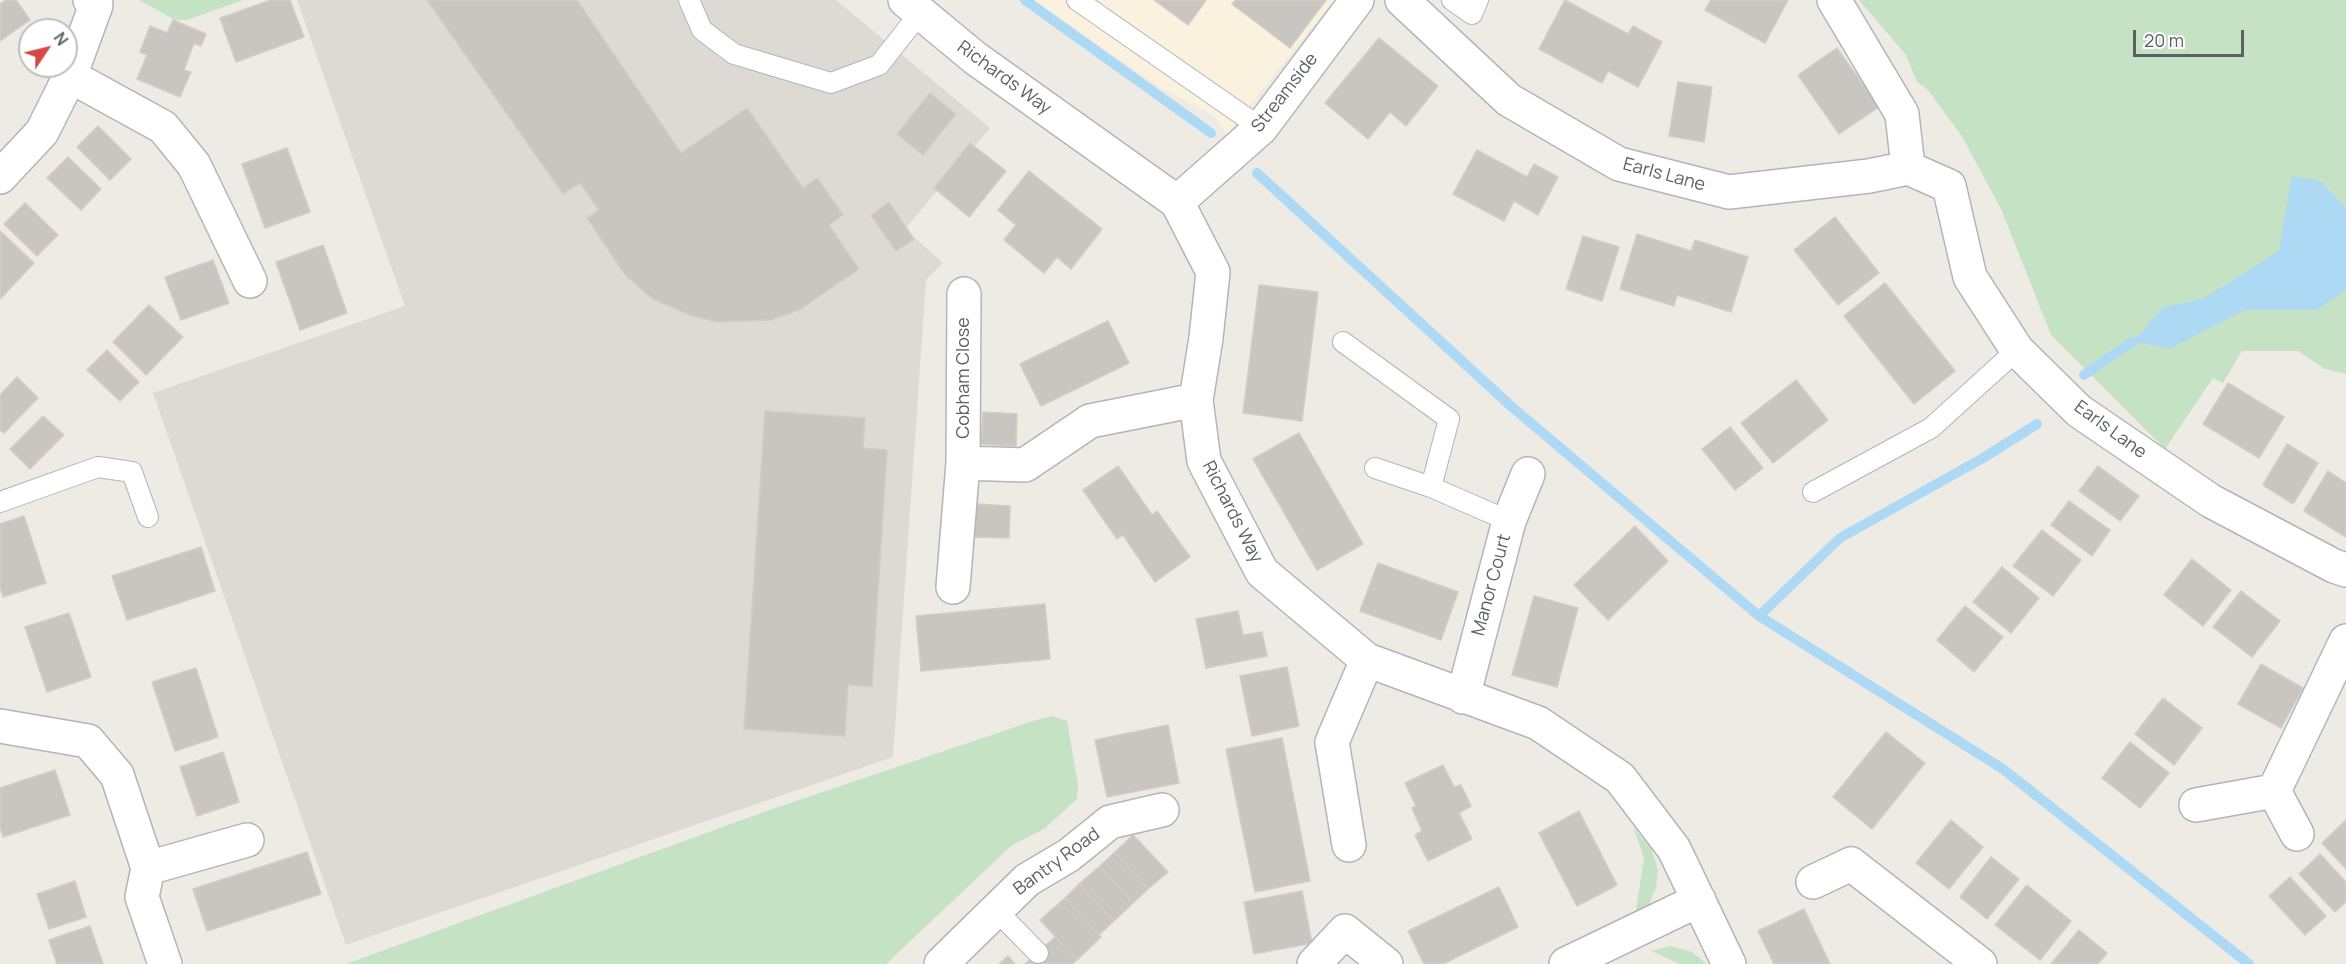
<!DOCTYPE html>
<html>
<head>
<meta charset="utf-8">
<style>
  body { margin:0 }
  #map { position:relative; width:2346px; height:964px; overflow:hidden; background:#eeebe5; font-family:Manrope,sans-serif }
  canvas { display:block }
  .north { position:absolute; left:18px; top:18px; width:60px; height:60px; box-sizing:border-box; background:#fff; border:2px solid #bebfc1; border-radius:50%; rotate:55deg; font-size:16px; font-weight:700; line-height:24px; text-align:center; color:#5d6064 }
  .north::after { content:''; display:block; margin:auto; width:21px; height:27px; background:#d54944; clip-path:polygon(50% 0,100% 100%,50% 72%,0 100%) }
  .scale { position:absolute; left:2133px; top:30px; width:111px; height:27px; box-sizing:border-box; border:3px solid #5d6064; border-top:0; padding-left:8px; font-size:18px; line-height:21px; white-space:nowrap; color:#5d6064; -webkit-text-stroke:4px #fff; paint-order:stroke }
</style>
</head>
<body>
<div id="map">
<canvas width="2346" height="964"></canvas>
<div class="north">N</div>
<div class="scale">20 m</div>
</div>
<script>
const context = document.querySelector('canvas').getContext('2d');
context.lineJoin = 'round';
function paint(path, color) { context.fillStyle = color; context.fill(path, 'evenodd'); }
const toPath = rows => new Path2D(rows.map(r => 'M' + r).join(''));
function trace(path, color, width, dash) { context.strokeStyle = color; context.lineWidth = width; context.lineCap = dash ? 'butt' : 'round'; context.setLineDash(dash || []); context.stroke(path); }
function label(font, color, halo, rows, align = 'center') {
  context.font = font + ' Manrope,sans-serif'; context.lineWidth = 4.5; context.setLineDash([]); context.textBaseline = 'middle'; context.strokeStyle = halo; context.fillStyle = color; for (const [text, x, y, turn = 0] of rows) {
    context.save(); context.translate(x, y); context.rotate((+turn || 0) * Math.PI / 180); context.textAlign = isNaN(turn) ? turn : align; if (halo) context.strokeText(text, 0, 0); context.fillText(text, 0, 0); context.restore();
  }
}
paint(toPath([
  [1034,0,1334,0,1226,135,1215,116,1161,88]
]), '#faf2de');
paint(toPath([
  [297,0,836,0,990,128,905,229,943,263,926,280,893,757,346,945,153,393,405,306]
]), '#dddad4');
paint(toPath([
  [139,0,243,0,187,20,175,20],
  [1859,0,2346,0,2346,374,2325,369,2298,351,2242,351,2223,383,2213,378,2165,449,2051,335,2001,209,1961,135,1927,89,1917,82,1906,55],
  [1052,716,1067,721,1078,785,1077,799,1044,829,1012,845,886,964,346,964,772,809,1036,720],
  [1633,827,1652,850,1658,870,1656,888,1645,913,1638,919,1636,909,1644,858],
  [1671,946,1692,952,1707,964,1680,964,1651,951]
]), '#c6e2c5');
paint(toPath([
  [2292,176,2321,181,2346,209,2346,290,2316,310,2245,310,2170,348,2133,342,2163,307,2203,299,2279,251]
]), '#aed9f5');
trace(toPath([
  [1025,0,1211,133],
  [1257,173,1512,407,1759,616,2003,769,2249,964],
  [2084,375,2132,342],
  [1759,616,1840,538,1983,458,2037,424]
]), '#aed9f5', 10);
const building = toPath([
  [6,0,16,0,30,20,0,41,0,4,6,0],
  [271,0,290,0,304,37,236,62,220,18,271,0],
  [427,0,577,0,681,153,747,108,803,188,817,178,843,215,829,225,859,269,799,310,771,320,717,322,690,315,653,299,626,276,587,218,599,210,580,183,563,194,427,0],
  [1154,0,1206,0,1188,25,1154,0],
  [1236,0,1326,0,1290,48,1232,4,1236,0],
  [1565,0,1628,34,1633,26,1662,42,1638,87,1608,71,1602,83,1539,49,1565,0],
  [1711,0,1788,0,1765,43,1705,10,1711,0],
  [173,20,206,34,201,46,194,43,184,70,191,72,180,97,137,79,147,55,140,52,150,26,167,33,173,20],
  [1379,38,1438,86,1406,126,1390,112,1368,139,1325,103,1379,38],
  [1837,48,1879,107,1839,134,1798,75,1837,48],
  [1678,82,1712,87,1704,142,1669,136,1678,82],
  [930,93,956,114,923,155,897,134,930,93],
  [98,126,131,159,110,180,77,147,98,126],
  [970,143,1006,171,969,217,934,188,970,143],
  [287,148,310,212,265,228,242,164,287,148],
  [1477,150,1527,177,1534,164,1558,177,1538,215,1514,201,1504,221,1453,194,1477,150],
  [68,157,101,189,81,210,47,178,68,157],
  [1029,171,1102,229,1071,269,1057,257,1044,273,1004,240,1016,225,998,210,1029,171],
  [889,202,914,239,896,251,871,215,889,202],
  [25,203,58,235,37,256,4,224,25,203],
  [1835,217,1879,273,1838,305,1794,250,1835,217],
  [0,231,34,263,1,298,0,298,0,231],
  [1637,234,1691,251,1695,240,1748,257,1731,312,1677,295,1674,306,1620,289,1637,234],
  [1583,236,1619,247,1602,301,1566,289,1583,236],
  [323,245,347,313,300,330,276,262,323,245],
  [213,260,229,303,181,320,165,277,213,260],
  [1885,283,1955,371,1914,404,1844,316,1885,283],
  [1259,285,1318,292,1302,421,1243,413,1259,285],
  [149,305,183,337,146,375,113,342,149,305],
  [1108,321,1129,363,1041,406,1020,364,1108,321],
  [107,350,139,382,120,401,87,370,107,350],
  [17,377,38,398,4,433,0,430,0,395,17,377],
  [1796,380,1828,420,1773,463,1741,423,1796,380],
  [2228,383,2284,417,2259,458,2203,424,2228,383],
  [765,411,865,418,863,448,887,450,872,687,848,685,845,736,744,729,765,411],
  [983,412,1017,414,1016,446,981,444,983,412],
  [43,416,64,435,30,469,10,449,43,416],
  [1730,427,1763,468,1735,490,1702,449,1730,427],
  [1299,433,1363,544,1317,570,1253,459,1299,433],
  [2287,444,2318,463,2293,504,2263,485,2287,444],
  [1118,466,1152,515,1157,511,1190,557,1155,582,1123,535,1117,539,1083,490,1118,466],
  [2098,466,2139,496,2120,521,2079,491,2098,466],
  [2328,471,2346,483,2346,537,2304,511,2328,471],
  [2069,501,2110,530,2092,556,2051,525,2069,501],
  [976,504,1010,506,1009,538,975,537,976,504],
  [24,516,46,583,3,597,0,587,0,524,24,516],
  [1635,526,1668,561,1608,620,1574,585,1635,526],
  [2042,530,2081,560,2053,596,2013,566,2042,530],
  [201,547,215,591,127,620,112,576,201,547],
  [2192,559,2231,590,2203,626,2164,595,2192,559],
  [1378,563,1458,592,1441,640,1360,611,1378,563],
  [2002,567,2039,598,2011,633,1973,602,2002,567],
  [2241,591,2280,621,2252,657,2213,627,2241,591],
  [1534,596,1578,608,1557,687,1512,675,1534,596],
  [1045,604,1050,659,921,671,916,616,1045,604],
  [1965,606,2003,637,1974,672,1937,640,1965,606],
  [1238,611,1243,635,1262,632,1267,656,1206,668,1196,619,1238,611],
  [69,613,91,677,47,692,25,627,69,613],
  [2261,664,2303,688,2281,728,2238,704,2261,664],
  [1287,667,1299,726,1252,736,1240,676,1287,667],
  [196,668,218,737,175,751,152,682,196,668],
  [2163,698,2202,728,2174,765,2135,734,2163,698],
  [1168,725,1179,783,1107,797,1095,740,1168,725],
  [1886,732,1925,763,1872,829,1833,797,1886,732],
  [1282,738,1310,881,1255,892,1226,749,1282,738],
  [2130,742,2169,773,2140,808,2102,778,2130,742],
  [223,752,239,802,197,816,180,767,223,752],
  [1443,765,1454,787,1461,785,1471,806,1459,813,1472,839,1428,861,1415,835,1422,831,1412,808,1416,806,1405,783,1443,765],
  [55,770,70,815,3,837,0,827,0,788,55,770],
  [1579,811,1617,885,1577,906,1539,833,1579,811],
  [1951,820,1983,847,1949,889,1916,863,1951,820],
  [2346,820,2346,869,2322,843,2346,820],
  [1133,835,1168,872,1148,889,1115,852,1133,835],
  [307,852,321,894,207,931,193,889,307,852],
  [1115,852,1148,889,1133,903,1100,866,1115,852],
  [2320,854,2346,882,2346,902,2335,912,2299,874,2320,854],
  [1991,857,2019,879,1987,919,1960,897,1991,857],
  [1100,866,1133,903,1114,921,1079,884,1100,866],
  [2290,877,2326,916,2305,935,2269,896,2290,877],
  [75,881,86,917,49,929,37,894,75,881],
  [1079,884,1114,921,1099,935,1065,898,1079,884],
  [2027,885,2071,921,2040,960,1995,925,2027,885],
  [1499,887,1518,927,1443,964,1424,964,1408,931,1499,887],
  [1302,891,1312,943,1254,954,1244,902,1302,891],
  [1065,898,1101,937,1077,960,1040,920,1065,898],
  [1804,909,1830,964,1774,964,1758,931,1804,909],
  [90,926,103,964,57,964,49,940,90,926],
  [2079,930,2107,953,2098,964,2051,964,2079,930],
  [1055,937,1077,960,1072,964,1025,964,1055,937],
  [1008,956,1015,964,999,964,1008,956]
]);
paint(building, '#c9c6c2');
trace(building, '#d2cdc4', 1.5);
const lane = toPath([
  [689,0,702,30,734,54,831,83,879,65,920,13],
  [1077,0,1261,128],
  [1452,0,1472,14,1478,0],
  [1343,342,1449,419,1431,487],
  [1375,468,1431,487,1509,521],
  [1813,492,1931,428,2017,350],
  [0,502,98,467,132,472,148,517],
  [996,910,1038,953]
]);
const street = toPath([
  [905,0,975,58,1177,202,1213,272,1206,338,1196,400,1204,461,1262,572,1367,660,1538,723,1620,778,1674,849,1729,964],
  [1402,0,1509,100,1619,164,1729,192,1869,176,1908,168,1949,186,1970,277,2017,350,2079,411,2211,501,2334,566,2346,570],
  [1834,0,1902,114,1908,168],
  [70,76,163,127,194,165,250,281],
  [0,177,42,132,70,76,96,5,90,0],
  [1177,202,1261,128,1357,0],
  [963,463,1025,465,1090,421,1196,400],
  [953,587,963,463,964,294],
  [1463,697,1509,521,1528,474],
  [0,726,88,741,117,775,148,868,247,840],
  [2274,791,2346,641],
  [2196,805,2274,791,2297,834],
  [1349,845,1332,742,1367,660],
  [148,868,142,897,165,964],
  [1813,882,1851,864,1980,964],
  [941,964,1027,880,1069,855,1110,822,1162,810],
  [1314,964,1345,931,1386,964],
  [1566,964,1699,900]
]);
trace(lane, '#b2b5b8', 22);
trace(street, '#b2b5b8', 36);
trace(lane, '#fff', 20);
trace(street, '#fff', 33);
label('18px', '#5d6064', '#fff', [
  ["Richards Way",1004,78,36],
  ["Streamside",1285,93,-52],
  ["Earls Lane",1664,175,15],
  ["Cobham Close",964,378,-90],
  ["Earls Lane",2110,430,36],
  ["Richards Way",1232,512,63],
  ["Manor Court",1492,585,-75],
  ["Bantry Road",1057,862,-36]
]);
</script>
</body>
</html>
